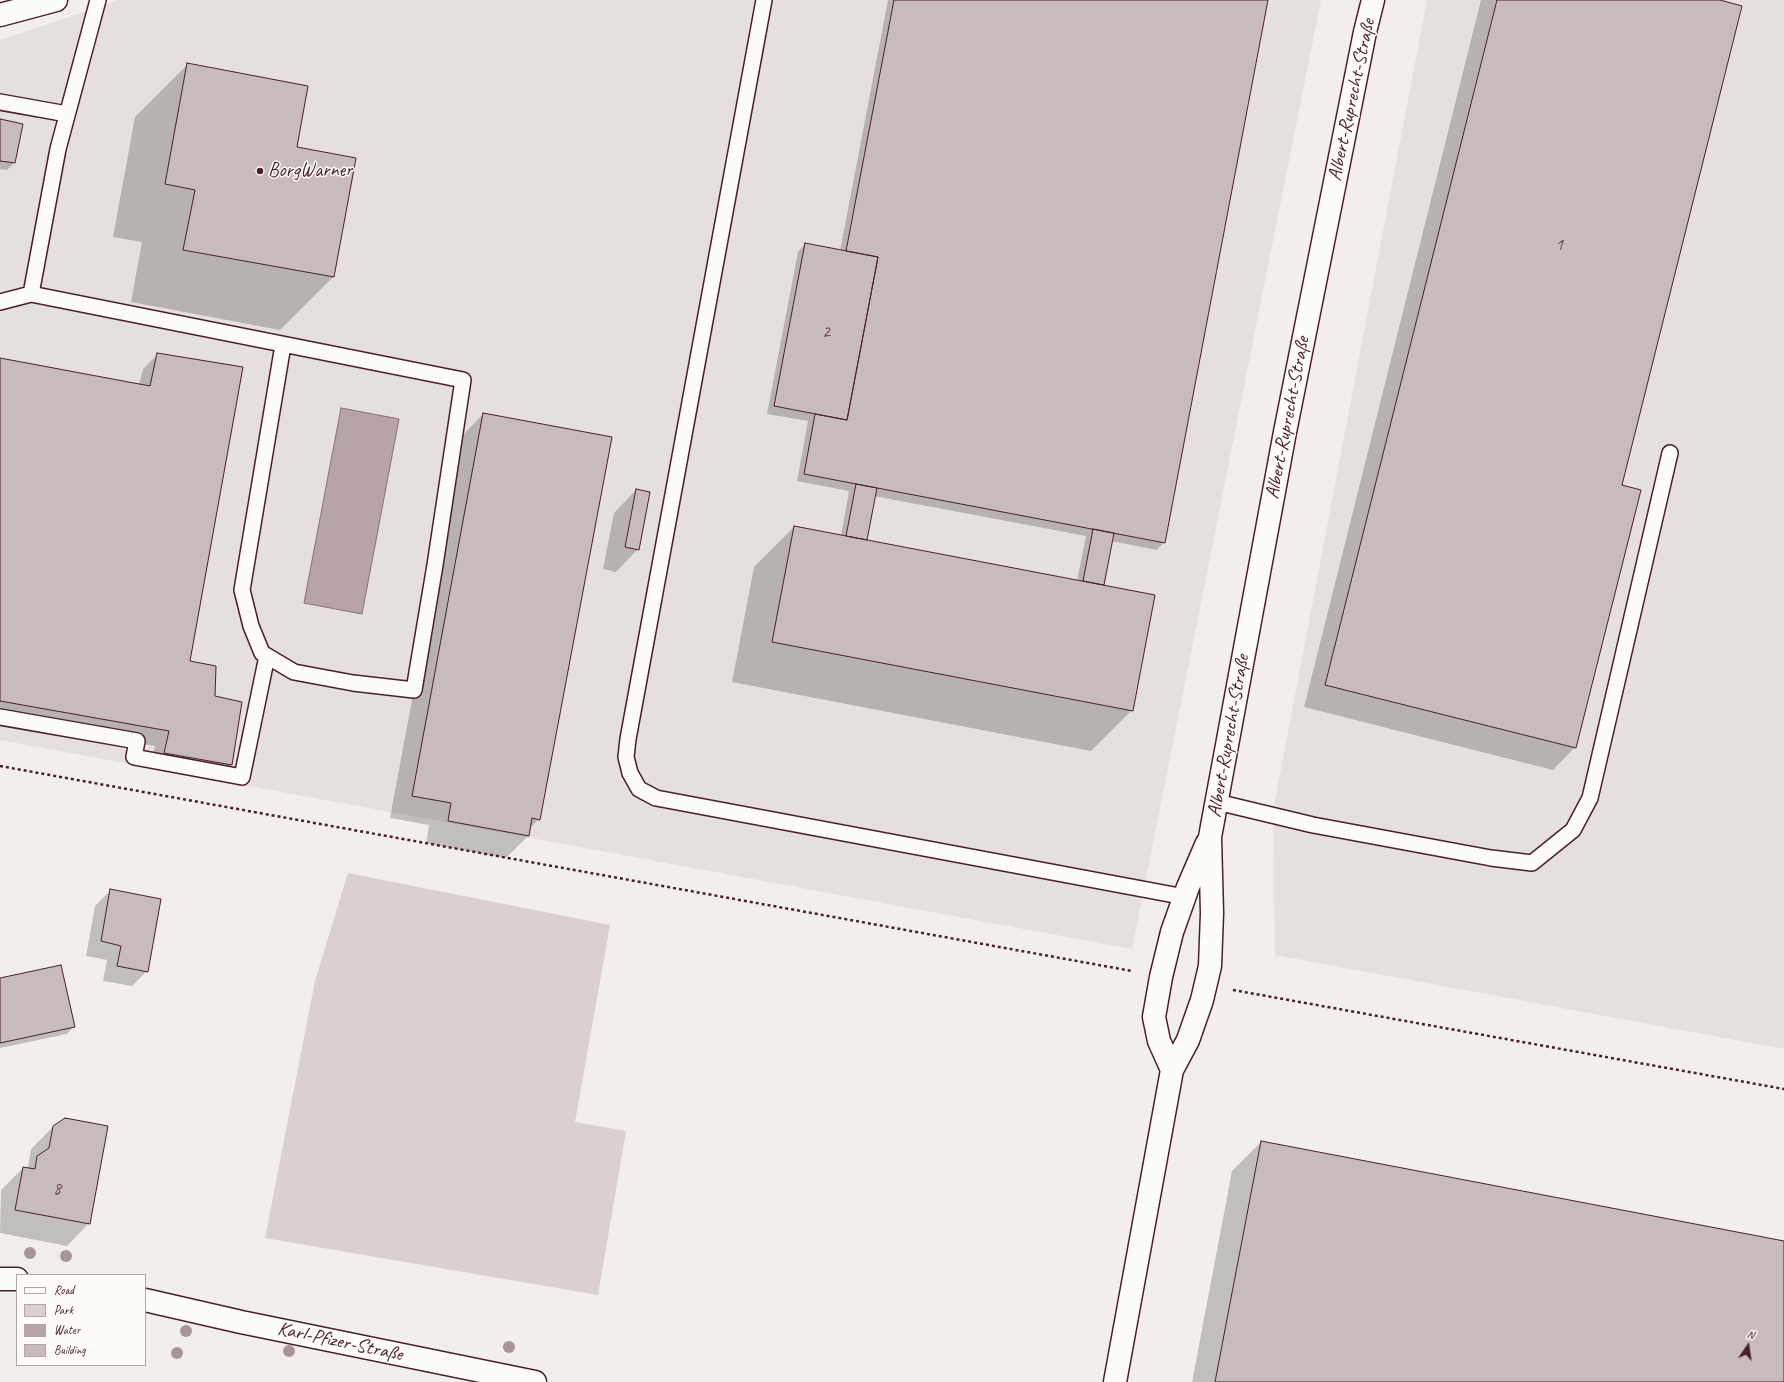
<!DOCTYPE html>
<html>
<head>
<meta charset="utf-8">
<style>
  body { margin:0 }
  #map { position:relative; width:1784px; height:1382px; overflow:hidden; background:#f2efeb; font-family:Caveat,sans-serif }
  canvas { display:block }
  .legend { position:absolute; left:16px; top:1274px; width:130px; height:92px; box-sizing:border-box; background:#fdfcf7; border:1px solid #b5a4a5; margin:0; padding:5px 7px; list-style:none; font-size:12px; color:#4a1f2b }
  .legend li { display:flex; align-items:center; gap:8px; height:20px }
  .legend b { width:20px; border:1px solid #b5a4a5 }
  .north { position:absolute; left:1728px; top:1326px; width:40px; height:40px; -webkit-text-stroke:3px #fdfcf7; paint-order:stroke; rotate:13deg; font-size:11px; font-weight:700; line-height:16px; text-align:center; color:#4a1f2b }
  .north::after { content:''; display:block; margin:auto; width:14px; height:18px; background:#4a1f2b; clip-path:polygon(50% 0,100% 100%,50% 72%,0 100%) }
</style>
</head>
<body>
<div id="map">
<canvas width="1784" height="1382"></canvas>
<ul class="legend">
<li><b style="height:5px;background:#fdfcf7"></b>Road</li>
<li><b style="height:11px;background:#d9d0cf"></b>Park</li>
<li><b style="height:11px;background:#b7a5a6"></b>Water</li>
<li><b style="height:11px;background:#c8bbbb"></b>Building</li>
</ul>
<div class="north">N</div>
</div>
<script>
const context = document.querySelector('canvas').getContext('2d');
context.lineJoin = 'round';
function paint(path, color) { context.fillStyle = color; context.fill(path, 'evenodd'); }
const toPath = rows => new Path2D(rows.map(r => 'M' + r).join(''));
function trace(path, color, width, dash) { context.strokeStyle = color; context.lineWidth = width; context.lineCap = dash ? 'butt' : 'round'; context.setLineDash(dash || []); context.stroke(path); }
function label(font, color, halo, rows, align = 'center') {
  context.font = font + ' Caveat,sans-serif'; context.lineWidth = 3; context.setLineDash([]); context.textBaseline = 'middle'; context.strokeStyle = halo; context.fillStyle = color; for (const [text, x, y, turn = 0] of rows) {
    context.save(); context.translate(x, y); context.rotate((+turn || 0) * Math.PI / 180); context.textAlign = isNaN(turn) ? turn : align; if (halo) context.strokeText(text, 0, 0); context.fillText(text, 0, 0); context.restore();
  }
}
paint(toPath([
  [119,0,1321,0,1132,949,0,740,0,40],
  [1427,0,1784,0,1784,1049,1275,955,1273,811]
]), '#e5dfdd');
paint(toPath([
  [348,873,610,925,575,1122,626,1131,598,1295,265,1238,315,981]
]), '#d9d0cf');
const water = toPath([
  [341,408,399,419,362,614,304,603,341,408]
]);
paint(water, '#b7a5a6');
trace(water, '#8b6f75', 1);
paint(toPath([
  [888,0,1267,0,1164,542,1157,550,1111,541,1102,586,1132,710,1091,751,732,682,754,567,794,527,841,536,849,491,797,481,808,421,767,414,798,252,805,244,840,251],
  [874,496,1086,536,1077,581,866,540],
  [1481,0,1716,0,1621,486,1575,747,1553,770,1304,707],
  [188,64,296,148,355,158,333,277,280,330,131,302,142,242,113,237,135,117],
  [0,120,22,125,14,163,7,170,0,169],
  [158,354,189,662,214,697,231,765,216,780,150,768,155,746,0,718,0,359,139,385,143,369],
  [483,414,539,819,529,829,528,836,506,858,426,843,429,825,390,818,461,437],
  [636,490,638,549,616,572,603,569,614,513],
  [110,891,147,971,132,986,103,981,107,960,86,956,95,906],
  [0,979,74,1026,67,1034,0,1048],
  [54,1126,89,1223,67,1246,0,1233,1,1190,23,1168,26,1169,28,1167,31,1149],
  [1261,1142,1784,1242,1784,1382,1192,1382,1232,1171]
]), '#0003');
const building = toPath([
  [894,0,1268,0,1165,543,804,474,815,414,847,420,878,257,846,251,894,0],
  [1497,0,1720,0,1742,6,1622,485,1641,490,1576,748,1325,685,1497,0],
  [187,63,308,86,297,147,356,158,334,277,183,250,195,190,165,184,187,63],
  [0,119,23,124,15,163,0,161,0,119],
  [805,243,878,257,847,420,774,406,805,243],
  [157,353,243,367,190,661,216,666,215,696,242,702,232,765,164,753,169,731,0,701,0,358,150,386,157,353],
  [483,413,612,437,540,820,532,818,529,836,448,821,451,803,412,796,483,413],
  [856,484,877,488,867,540,846,536,856,484],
  [636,489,650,492,639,550,625,547,636,489],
  [794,526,1155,595,1133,711,772,642,794,526],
  [1093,529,1114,533,1104,585,1083,581,1093,529],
  [110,889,161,899,148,972,117,966,121,946,101,941,110,889],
  [61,965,75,1027,0,1043,0,978,61,965],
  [65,1118,108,1126,90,1224,15,1210,23,1167,35,1169,37,1156,49,1148,53,1126,65,1118],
  [1261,1141,1784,1241,1784,1382,1215,1382,1261,1141]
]);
paint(building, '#c8bbbb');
trace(building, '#4a1f2b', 1);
const lane = toPath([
  [98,0,58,149,31,294,463,380,435,565,414,690,353,683,294,672,262,653,251,626,242,590,283,345],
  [764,0,628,739,626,757,630,773,639,789,656,798,1185,897],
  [0,102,67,114],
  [0,302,31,294],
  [0,717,137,741,134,757,242,777,267,656],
  [1217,802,1313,825,1491,858,1532,863,1573,830,1590,798,1670,453]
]);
const street = toPath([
  [0,15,56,0],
  [1172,1070,1159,1041,1154,1017,1161,977,1172,932,1188,887,1207,843],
  [0,1279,17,1279],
  [145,1300,241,1322,535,1382],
  [1115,1382,1172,1070,1188,1040,1202,1000,1210,966,1212,913,1210,837,1285,432,1365,32,1373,0]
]);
trace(lane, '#4a1f2b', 18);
trace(street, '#4a1f2b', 25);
trace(toPath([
  [0,766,1132,971],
  [1233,990,1784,1089]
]), '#4a1f2b', 2.5, [3, 3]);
trace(lane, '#fdfcf7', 15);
trace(street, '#fdfcf7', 22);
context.fillStyle = '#a99598';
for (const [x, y] of [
  [30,1253],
  [66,1256],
  [186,1331],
  [509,1347],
  [289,1351],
  [177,1353]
]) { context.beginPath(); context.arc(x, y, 6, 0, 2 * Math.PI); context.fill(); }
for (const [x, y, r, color] of [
  [260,171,4,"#4a1f2b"]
]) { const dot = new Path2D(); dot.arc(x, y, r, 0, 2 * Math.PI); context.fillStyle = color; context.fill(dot); trace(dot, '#fdfcf7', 1.5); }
label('18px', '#6a464f', null, [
  ["1",1559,245],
  ["2",826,332],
  ["8",57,1189]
]);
label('20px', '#4a1f2b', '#fdfcf7', [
  ["Albert-Ruprecht-Straße",1352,100,-78],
  ["Albert-Ruprecht-Straße",1288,418,-79],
  ["Albert-Ruprecht-Straße",1229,736,-80],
  ["Karl-Pfizer-Straße",340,1342,12]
]);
label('20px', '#4a1f2b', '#fdfcf7', [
  ["BorgWarner",268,171]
], 'left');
</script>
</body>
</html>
